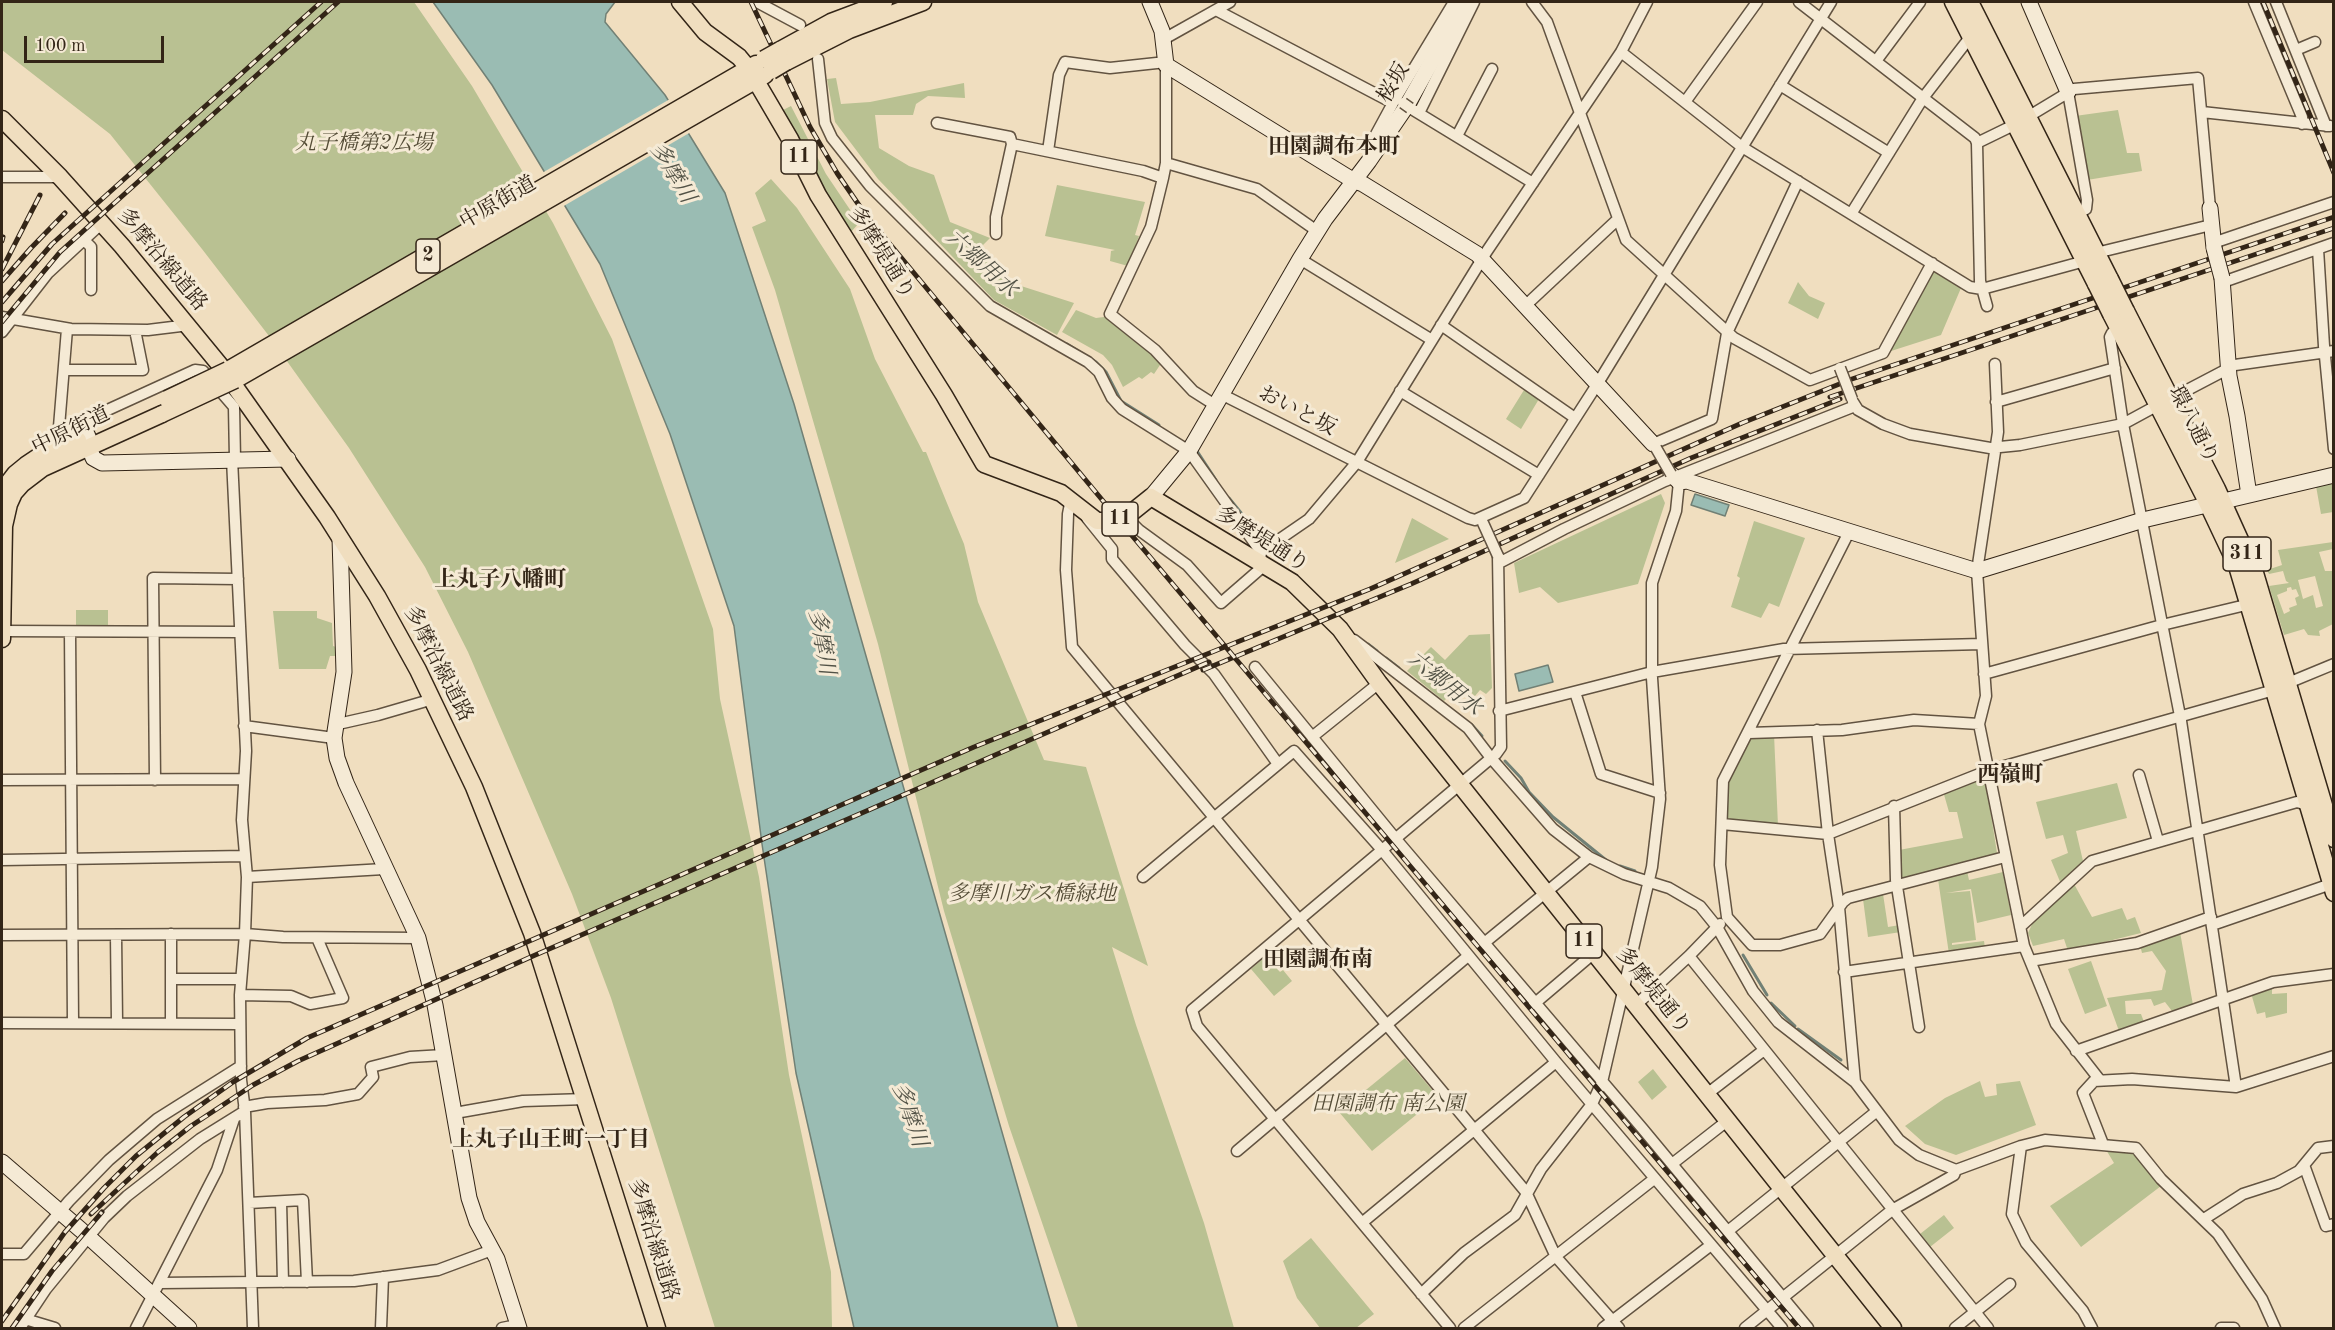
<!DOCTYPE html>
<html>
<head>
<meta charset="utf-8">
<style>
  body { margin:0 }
  #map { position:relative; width:2335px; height:1330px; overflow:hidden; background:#f0debf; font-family:"Old Standard TT",serif }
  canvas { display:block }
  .frame { position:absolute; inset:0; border:3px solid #332517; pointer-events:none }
  .scale { position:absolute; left:24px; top:36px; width:140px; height:27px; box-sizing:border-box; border:3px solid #332517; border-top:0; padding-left:8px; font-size:18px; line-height:21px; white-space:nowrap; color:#332517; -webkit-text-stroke:4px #f5ead5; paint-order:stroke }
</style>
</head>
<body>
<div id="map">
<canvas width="2335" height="1330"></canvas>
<div class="frame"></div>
<div class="scale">100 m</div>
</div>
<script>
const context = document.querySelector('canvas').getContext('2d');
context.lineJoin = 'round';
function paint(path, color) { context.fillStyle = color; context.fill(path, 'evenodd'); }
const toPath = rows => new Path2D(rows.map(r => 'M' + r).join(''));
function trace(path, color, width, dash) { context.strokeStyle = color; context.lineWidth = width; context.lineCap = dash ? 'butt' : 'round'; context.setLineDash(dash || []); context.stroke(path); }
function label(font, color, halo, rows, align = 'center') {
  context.font = font + ' "Old Standard TT","Noto Serif JP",serif'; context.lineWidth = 6; context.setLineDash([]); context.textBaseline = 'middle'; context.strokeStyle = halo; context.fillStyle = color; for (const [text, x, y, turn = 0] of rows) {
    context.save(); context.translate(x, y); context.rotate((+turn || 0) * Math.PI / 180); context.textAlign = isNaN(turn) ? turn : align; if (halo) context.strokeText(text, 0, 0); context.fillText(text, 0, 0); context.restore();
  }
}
paint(toPath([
  [2,2,414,2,472,86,553,223,612,339,713,629,720,699,759,877,789,1075,831,1272,832,1328,715,1328,611,998,572,894,468,652,425,567,349,448,269,336,202,249,110,134,2,50],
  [836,78,841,104,870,102,964,83,965,98,928,96,916,104,913,115,875,115,879,148,909,166,934,175,950,222,990,238,975,253,1018,285,1074,303,1057,335,994,300,878,179,835,122,827,79],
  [791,106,826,174,859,223,851,232,818,180,781,111],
  [2118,110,2127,153,2139,153,2142,171,2087,180,2075,116],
  [771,179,797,208,850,289,875,359,923,452,926,452,949,508,964,544,978,602,1044,760,1086,767,1148,966,1112,947,1136,1025,1204,1223,1234,1328,1078,1328,1009,1126,944,911,878,644,775,290,752,227,766,221,755,193],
  [1057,185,1145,202,1135,235,1139,236,1128,266,1110,261,1111,251,1115,250,1045,236],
  [1933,270,1961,288,1941,335,1888,352],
  [1798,282,1809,296,1825,303,1818,319,1788,303],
  [1076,310,1096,318,1104,317,1151,351,1162,362,1154,374,1151,372,1142,379,1139,377,1123,387,1112,365,1103,355,1062,332],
  [1524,390,1539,399,1521,429,1506,419],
  [2333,482,2333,512,2321,514,2316,486],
  [1661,494,1665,503,1638,584,1558,603,1540,587,1519,593,1514,563],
  [1412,518,1449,539,1395,563],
  [1754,521,1805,538,1779,607,1769,603,1761,618,1731,607,1740,578,1737,576],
  [2333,542,2333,549,2319,552,2325,571,2333,571,2333,624,2319,631,2320,636,2308,635,2304,629,2284,635,2269,586,2289,583,2286,581,2283,571,2269,574,2267,570,2282,565,2278,550],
  [2315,576,2323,606,2316,608,2313,595,2303,599,2298,580],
  [2291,587,2292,590,2296,589,2299,596,2295,598,2297,605,2289,608,2290,611,2284,614,2277,595,2287,591,2287,588],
  [76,610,108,610,108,627,76,627],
  [273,611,317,611,317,618,332,623,333,646,339,648,339,656,330,656,326,669,279,669],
  [1490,634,1492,688,1486,694,1480,690,1475,696,1461,684,1444,701,1407,671,1431,647,1445,660,1469,635],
  [1774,734,1778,826,1726,822,1728,782,1752,736],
  [1979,779,1986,783,1997,853,1900,879,1899,850,1963,838,1957,812,1949,812,1943,791],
  [2117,783,2127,818,2076,831,2083,861,2061,884,2051,860,2068,853,2063,835,2046,839,2036,802],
  [1967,871,1969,880,2003,872,2011,915,1977,923,1971,889,1946,893,1970,891,1976,940,1952,943,1952,945,1984,941,1985,948,1949,954,1938,879],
  [2073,882,2092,917,2122,908,2127,920,2135,917,2141,933,2068,951,2064,939,2033,946,2028,933,2035,918],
  [1883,894,1888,927,1900,925,1901,932,1868,937,1863,899],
  [2180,932,2193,1005,2172,1011,2165,1002,2154,1006,2151,999,2125,1001,2126,1014,2141,1014,2144,1022,2119,1031,2107,998,2162,990,2166,971,2152,951,2142,953,2140,945],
  [1266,956,1280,972,1283,970,1292,981,1274,996,1251,969],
  [2091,961,2107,1006,2085,1014,2068,969],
  [2272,987,2272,994,2287,993,2287,1013,2266,1018,2265,1012,2257,1014,2251,993],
  [1405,1058,1438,1097,1372,1151,1339,1112],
  [1653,1069,1667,1087,1652,1100,1638,1082],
  [1980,1081,1985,1097,1997,1095,1996,1084,2020,1081,2036,1125,1956,1155,1925,1144,1905,1126,1945,1098],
  [2105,1148,2133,1150,2161,1186,2081,1247,2050,1206,2114,1163],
  [1944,1215,1954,1228,1930,1247,1920,1234],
  [1311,1238,1374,1314,1356,1328,1320,1328,1297,1298,1283,1261]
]), '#b9c192');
const water = toPath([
  [433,2,615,2,606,14,605,22,665,95,725,193,794,404,1058,1328,854,1328,796,1073,762,844,734,626,670,434,600,264,492,85,433,2],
  [1695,494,1729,505,1725,516,1691,505,1695,494],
  [1548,665,1553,682,1519,691,1515,674,1548,665]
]);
paint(water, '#9abcb3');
trace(water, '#718075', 1.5);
paint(toPath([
  [670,99,691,132,562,207,542,173]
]), '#f0debf');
trace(toPath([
  [1067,344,1096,362,1106,372,1121,401,1159,425],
  [1197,451,1216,480],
  [1229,498,1264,541],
  [1368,644,1377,651],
  [1386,658,1399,668],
  [1472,725,1482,736],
  [1505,761,1521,778,1529,792,1553,817,1606,860],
  [1620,866,1635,871],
  [1743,955,1767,995],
  [1771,1003,1795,1026],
  [1798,1029,1841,1060]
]), '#718075', 3);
const street = toPath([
  [757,2,800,25],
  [1532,2,1547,22,1626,240,1734,338,1810,380,1883,353,1932,263],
  [1799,2,1975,138,1977,143,2016,124,2074,89,2198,78,2210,208],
  [2254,2,2302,117,2302,124],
  [2276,2,2326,126],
  [1216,10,1393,103],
  [1164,39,1230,2],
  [2296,50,2315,42],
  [1621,52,1742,147,1970,287,1982,289,2085,261],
  [818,59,825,123,832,138,870,186,990,306,1088,362,1099,372,1112,398,1122,409,1189,451,1261,552,1259,570,1221,603,1187,565,1139,530,1126,517],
  [1876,61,1920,2],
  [1166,65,1166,163,1163,178,1151,227,1110,314,1155,350,1193,391,1215,405],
  [1780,85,1889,153],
  [2068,92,2087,200,2086,209,2076,214],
  [1685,102,1757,2],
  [1410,108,1533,183],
  [2202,112,2330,126],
  [1419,113,1474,2],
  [937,123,1010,137,1012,144,996,217,996,234],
  [1457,136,1492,69],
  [1977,143,1980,281,1987,306],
  [1012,144,1143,171,1163,178],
  [1048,151,1059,75,1065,62,1110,68,1166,62],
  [1370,156,1374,138,1393,103,1454,2],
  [1166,163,1257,189,1317,231],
  [2,177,60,177],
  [1851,214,1923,98,1971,36],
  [84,240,91,247,91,290],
  [2213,243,2334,202],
  [2318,249,2324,346,2334,449],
  [2096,253,2211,225],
  [1300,259,1432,340],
  [2223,282,2334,243],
  [1525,306,1618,219],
  [2,317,71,329,148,330,189,325],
  [1441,325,1575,418],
  [2120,330,2112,333,2110,337,2123,424,2181,721,2236,1087],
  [2,332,48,273,102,223],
  [1995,364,1998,432,1977,571,1986,696,1979,724,2024,946,2056,1024,2099,1079],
  [64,370,143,370,135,330],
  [1400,391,1539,475],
  [1221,394,1468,518,1475,520,1524,498,1598,383,1831,2],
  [2172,398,2235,365,2334,351],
  [1853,402,1858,410,1883,424,1910,434,1990,448,2020,445,2123,424,2158,405],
  [1996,402,2115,368],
  [88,436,90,418,195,370,203,371,234,407,235,459],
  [60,447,58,439,67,329],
  [1656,448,1653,444,1712,419,1727,333,1798,181],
  [232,459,246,751,242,820,247,877,245,934,240,995,241,1080,245,1111,253,1328],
  [1071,499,1068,514,1066,570,1072,647,1526,1192,1556,1257,1619,1328],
  [1087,518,1112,549,1112,559,1185,645,1214,674,1278,764],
  [1849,532,1723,781,1720,865,1727,917,1752,945,1780,945,1820,934,1843,902,1848,898,2005,857],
  [1261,552,1309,519,1357,462,1487,251,1621,52,1647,2],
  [1499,563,1564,529,1665,481,1855,406],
  [2,631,239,632],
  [70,632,73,1022],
  [1354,640,1468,728,1491,758,1553,829,1589,857,1624,874,1669,888,1700,906,1717,927,1753,991,1778,1022,1855,1082,1899,1140,1919,1155,1956,1170],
  [1255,667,1395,838,1642,1128,1808,1328],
  [1984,674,2162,625,2250,604],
  [2288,683,2334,664],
  [1575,692,1601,774,1660,793],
  [1499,711,1652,672,1784,649,1982,644],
  [338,724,378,715,433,699],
  [244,726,334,738],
  [1817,730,1828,834,1839,907,1855,1082],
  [1749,733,1842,730,1914,720,1979,724],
  [1312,737,1379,683],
  [2139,775,2158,841],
  [2,780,243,779],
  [155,780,153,578,238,579],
  [1894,806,1896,880,1919,1027],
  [1722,824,1828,834,1987,771,2274,690],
  [2,860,245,856],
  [247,877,384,869],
  [1143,877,1294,751,1382,850,1556,1062,1782,1328],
  [2212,925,2331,884],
  [2020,927,2092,861,2297,802,2311,806],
  [171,934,171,1023],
  [2,935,245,934,283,937,418,938],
  [116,935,117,1022],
  [1483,944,1589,857],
  [1689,956,1988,1328],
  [2030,961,2137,943,2211,917],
  [1844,972,2024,946],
  [171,979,241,979],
  [240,995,291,996,310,1004,343,998,317,938],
  [1534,1004,1594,953],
  [1636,1005,1689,956,1720,924],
  [2,1023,240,1024],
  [2076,1051,2273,982,2334,974],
  [1707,1094,1764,1050],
  [244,1107,267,1103,325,1100,358,1094,373,1077,371,1067,410,1057,444,1055],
  [455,1113,523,1101,586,1099],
  [2103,1144,2083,1093,2094,1081,2132,1079,2236,1087,2334,1056],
  [2021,1146,2012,1214,2026,1243,2083,1311,2092,1328],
  [1237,1151,1468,956],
  [1672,1164,1727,1121],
  [2304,1165,2326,1226,2334,1224],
  [281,1202,283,1282],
  [249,1203,303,1200,307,1282],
  [2204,1219,2243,1194,2277,1183,2299,1171,2318,1148,2334,1146],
  [1363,1222,1556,1062],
  [1728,1231,1877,1111],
  [2,1254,24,1254,69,1201,109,1160,157,1119,241,1066],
  [160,1283,354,1281,438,1270,492,1250],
  [1421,1294,1464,1253,1515,1215,1541,1169,1592,1104,1602,1082,1652,867,1660,799,1652,678,1652,583,1676,511,1679,482],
  [25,1319,55,1328],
  [20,1328,46,1289,104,1218,127,1196,200,1139,245,1111],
  [136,1328,217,1170,234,1119],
  [381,1328,383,1277],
  [502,1328,517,1325],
  [1450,1328,1197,1026,1192,1010,1496,754,1501,747,1498,556],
  [1464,1328,1654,1179],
  [1603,1328,1711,1245],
  [1745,1328,1892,1210,1954,1175,1956,1170,2021,1146,2045,1140,2136,1148,2161,1179,2218,1234,2262,1299,2275,1328],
  [1955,1328,2010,1284],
  [2221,1328,2234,1328]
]);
const secondary = toPath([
  [1150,2,1162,31,1166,65,1354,181,1363,184,1477,254,1653,444],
  [2029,2,2068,92],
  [2210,208,2214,248],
  [2222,278,2229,376,2237,416,2249,495],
  [88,436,89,446,93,458,102,463,288,459],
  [1671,474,1679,482,1687,481,1977,571,2143,520,2334,475],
  [1151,497,1189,451,1300,259,1325,219,1369,161,1406,107,1465,2],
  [340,538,344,672,334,738,337,758,346,783,418,938,435,1005,469,1198,477,1222,497,1259,519,1328],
  [2,1162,81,1230,189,1328]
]);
const primary = toPath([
  [680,2,705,32,739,57,749,69,790,139,818,195,944,395,984,464,1061,493,1097,521,1107,521,1126,517,1151,497,1292,582,1340,629,1379,683,1893,1328],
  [1953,2,2096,284],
  [1970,2,2110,279],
  [780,50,831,22,884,2],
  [786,62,849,30,923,2],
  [2,119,60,177,122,246,219,364,327,517,377,596,418,670,474,787,532,933,657,1328],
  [2126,311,2217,489,2255,573,2334,839],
  [2111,314,2203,494,2237,566,2334,893],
  [228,370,756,64],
  [235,380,765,75],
  [2,491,15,474,26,465,41,455,78,440],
  [2,639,4,526,9,504,14,493,22,484,43,468,162,414]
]);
trace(street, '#625341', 13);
trace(secondary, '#332517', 17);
trace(primary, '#332517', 19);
trace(street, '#f5ead5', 10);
trace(secondary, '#f5ead5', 15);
trace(primary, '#f0debf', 16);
const rail = toPath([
  [751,2,810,127,837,173,865,214,1118,519,1799,1328],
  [2263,2,2334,173],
  [2,241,3,237],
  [2,269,40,195],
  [2,281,31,248,65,213],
  [2,302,52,244,321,2],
  [2,322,60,252,338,2],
  [1830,397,2334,228],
  [1203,670,1411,584,1691,458,1840,399],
  [91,1214,158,1152,191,1126,253,1085,298,1061,533,956,1209,662],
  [2,1321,65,1232,104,1188,136,1156,184,1117,233,1082,307,1038,974,747,1370,589,1742,423,1852,379,2334,217],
  [12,1328,52,1271,102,1212]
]);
trace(rail, '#332517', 5);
trace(rail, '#f5ead5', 3, [9]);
const streetBridge = toPath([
  [1403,103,1410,108],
  [1840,368,1852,399],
  [1656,448,1671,474],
  [1483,523,1498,556]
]);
const secondaryBridge = toPath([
  [2214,248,2222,278]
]);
const primaryBridge = toPath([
  [764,59,780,50],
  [771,71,786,62],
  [2110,279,2126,311],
  [2096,284,2111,314],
  [167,399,228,370],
  [162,414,235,380]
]);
trace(streetBridge, '#625341', 13, []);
trace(secondaryBridge, '#332517', 17, []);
trace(primaryBridge, '#332517', 19, []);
trace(streetBridge, '#f5ead5', 10);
trace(secondaryBridge, '#f5ead5', 15);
trace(primaryBridge, '#f0debf', 16);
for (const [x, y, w] of [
  [799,157,36],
  [428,256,24],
  [1120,519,36],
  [2247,554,48],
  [1584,941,36]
]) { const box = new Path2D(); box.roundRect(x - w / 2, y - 17, w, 34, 4.5); context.fillStyle = '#f5ead5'; context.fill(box); trace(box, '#332517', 1.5); }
label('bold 20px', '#332517', null, [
  ["11",799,157],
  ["2",428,256],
  ["11",1120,519],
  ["311",2247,554],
  ["11",1584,941]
]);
label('21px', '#332517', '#f5ead5', [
  ["桜坂",1394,83,-60],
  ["中原街道",498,203,-30],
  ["多摩堤通り",881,253,58],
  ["多摩沿線道路",162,260,50],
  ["おいと坂",1297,411,27],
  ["環八通り",2193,425,63],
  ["中原街道",71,431,-26],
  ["多摩堤通り",1262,540,32],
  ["多摩沿線道路",438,664,63],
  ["多摩堤通り",1653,991,51],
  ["多摩沿線道路",653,1240,73]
]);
label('italic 21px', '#544c36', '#f5ead5', [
  ["丸子橋第2広場",364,143],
  ["多摩川ガス橋緑地",1032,894],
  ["田園調布 南公園",1388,1104]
]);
label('bold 22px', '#332517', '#f5ead5', [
  ["田園調布本町",1334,147],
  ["上丸子八幡町",500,580],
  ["西嶺町",2010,775],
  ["田園調布南",1318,960],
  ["上丸子山王町一丁目",551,1140]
]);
label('italic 22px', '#525246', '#f5ead5', [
  ["多摩川",672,173,59],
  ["六郷用水",981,264,42],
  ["多摩川",821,642,80],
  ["六郷用水",1444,684,39],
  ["多摩川",909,1115,71]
]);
</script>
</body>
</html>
